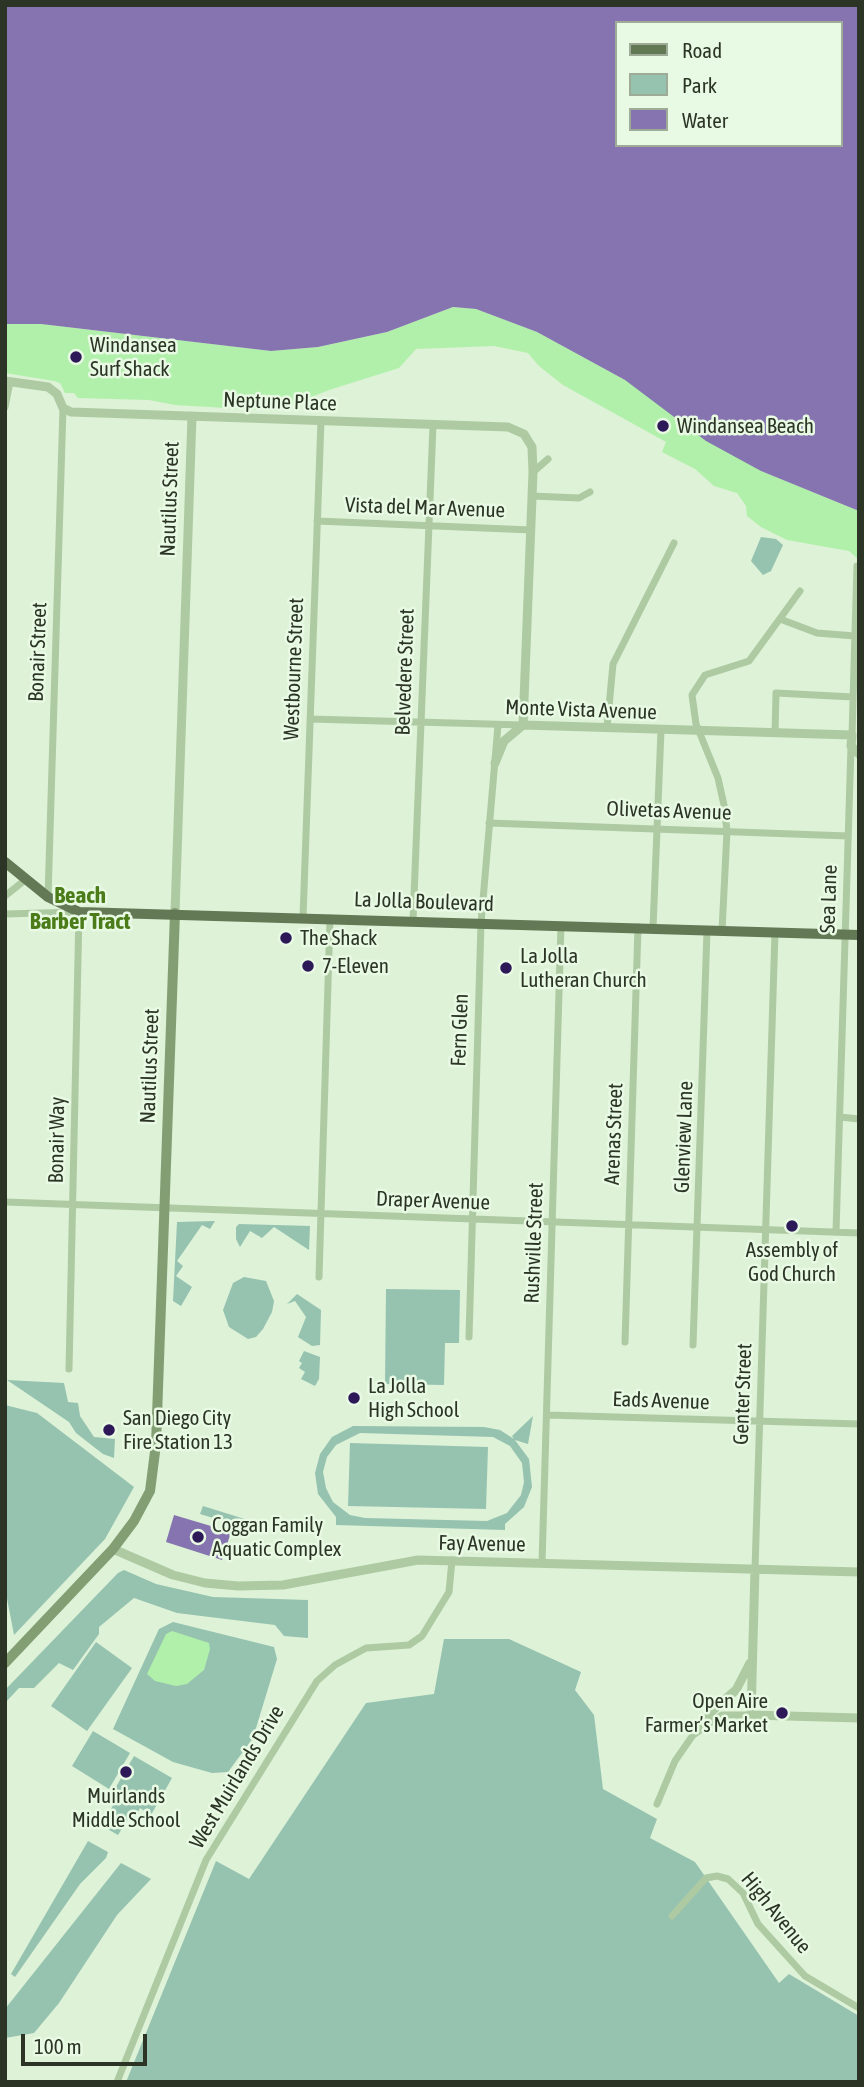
<!DOCTYPE html>
<html>
<head>
<meta charset="utf-8">
<style>
  body { margin:0 }
  #map { position:relative; width:864px; height:2087px; overflow:hidden; background:#ddf2d7; font-family:"Asap Condensed",sans-serif }
  canvas { display:block }
  .frame { position:absolute; inset:0; border:7px solid #2c3525; pointer-events:none }
  .legend { position:absolute; left:615px; top:21px; width:228px; height:126px; box-sizing:border-box; background:#e8fae3; border:2px solid #9dab97; margin:0; padding:9px 12px; list-style:none; font-size:21px; color:#2c3525 }
  .legend li { display:flex; align-items:center; gap:14px; height:35px }
  .legend b { width:35px; border:2px solid #9dab97 }
  .scale { position:absolute; left:21px; top:2034px; width:126px; height:32px; box-sizing:border-box; border:4px solid #2c3525; border-top:0; padding-left:9px; font-size:21px; line-height:24px; white-space:nowrap; color:#2c3525; -webkit-text-stroke:5px #e8fae3; paint-order:stroke }
</style>
</head>
<body>
<div id="map">
<canvas width="864" height="2087"></canvas>
<div class="frame"></div>
<ul class="legend">
<li><b style="height:9px;background:#637855"></b>Road</li>
<li><b style="height:19px;background:#96c2b0"></b>Park</li>
<li><b style="height:19px;background:#8674b0"></b>Water</li>
</ul>
<div class="scale">100 m</div>
</div>
<script>
const context = document.querySelector('canvas').getContext('2d');
context.lineJoin = 'round';
function paint(path, color) { context.fillStyle = color; context.fill(path, 'evenodd'); }
const toPath = rows => new Path2D(rows.map(r => 'M' + r).join(''));
function trace(path, color, width, dash) { context.strokeStyle = color; context.lineWidth = width; context.lineCap = dash ? 'butt' : 'round'; context.setLineDash(dash || []); context.stroke(path); }
function label(font, color, halo, rows, align = 'center') {
  context.font = font + ' "Asap Condensed",sans-serif'; context.lineWidth = 5; context.setLineDash([]); context.textBaseline = 'middle'; context.strokeStyle = halo; context.fillStyle = color; for (const [text, x, y, turn = 0] of rows) {
    context.save(); context.translate(x, y); context.rotate((+turn || 0) * Math.PI / 180); context.textAlign = isNaN(turn) ? turn : align; if (halo) context.strokeText(text, 0, 0); context.fillText(text, 0, 0); context.restore();
  }
}
paint(toPath([
  [761,537,776,539,783,545,771,571,763,575,751,561],
  [215,1221,210,1229,202,1225,177,1261,183,1266,176,1276,192,1287,181,1306,173,1301,177,1222],
  [239,1224,310,1226,309,1250,274,1227,262,1238,250,1231,240,1247,236,1239,236,1227],
  [244,1277,266,1281,274,1301,272,1312,263,1329,256,1337,248,1339,229,1327,223,1310,233,1283],
  [386,1289,460,1290,459,1343,445,1343,444,1385,385,1384],
  [297,1294,321,1310,320,1345,312,1346,298,1337,306,1317,295,1301,287,1304],
  [304,1351,320,1357,319,1379,315,1386,301,1379,305,1372,299,1368,302,1363,299,1361],
  [7,1380,64,1383,68,1402,78,1403,80,1416,94,1437,115,1439,114,1458,103,1454,76,1433,69,1422],
  [5,1405,37,1413,134,1487,105,1539,14,1635,5,1588],
  [533,1416,528,1444,515,1440,529,1459,532,1487,524,1507,505,1524,505,1530,336,1525,336,1517,318,1494,315,1473,320,1454,332,1437,353,1426,484,1427,500,1430,514,1439,512,1436],
  [360,1433,493,1437,510,1446,522,1463,524,1482,521,1495,507,1513,487,1521,365,1518,350,1515,333,1502,326,1488,323,1472,327,1457,336,1445],
  [350,1443,488,1447,486,1509,348,1506],
  [203,1506,251,1521,262,1520,263,1527,253,1530,200,1514],
  [124,1570,156,1584,213,1597,308,1600,308,1638,284,1636,275,1625,177,1613,134,1598,99,1627,99,1634,73,1670,59,1663,34,1688,19,1688,5,1703,5,1690,118,1573],
  [173,1622,274,1647,277,1659,253,1738,228,1772,212,1773,173,1762,113,1729,159,1629],
  [444,1639,509,1639,581,1672,575,1690,594,1715,603,1789,657,1819,650,1838,695,1862,779,1983,789,1974,859,2016,859,2082,126,2082,216,1861,249,1879,366,1703,434,1694],
  [96,1642,132,1668,87,1731,51,1706],
  [93,1731,130,1753,109,1789,72,1766],
  [134,1756,172,1778,151,1815,140,1808,133,1822,128,1819,118,1835,104,1827,117,1795,113,1792],
  [88,1841,108,1852,106,1858,80,1884,15,1977,11,1974],
  [121,1863,151,1879,117,1915,59,2003,34,2033,5,2038,5,2009]
]), '#96c2b0');
paint(toPath([
  [453,307,476,309,537,332,625,380,761,471,859,511,859,560,849,551,787,540,761,527,747,516,746,506,737,493,714,486,695,469,662,452,666,442,563,385,539,366,528,353,494,346,416,349,399,368,329,390,277,411,175,405,149,400,78,398,74,393,65,393,60,383,54,381,5,373,5,324,41,324,271,351,318,347,387,332],
  [172,1631,209,1643,210,1649,204,1670,187,1684,176,1686,155,1681,147,1674,166,1634]
]), '#b1f0aa');
paint(toPath([
  [5,5,859,5,859,511,761,471,706,441,625,380,537,332,476,309,453,307,387,332,318,347,271,351,41,324,5,324],
  [617,23,841,23,841,145,617,145],
  [174,1515,231,1532,222,1560,166,1542]
]), '#8674b0');
trace(toPath([
  [5,407,10,382],
  [533,472,548,459],
  [532,496,579,498,590,492],
  [317,521,531,530],
  [780,619,817,633,855,636],
  [310,719,523,725],
  [607,728,613,664,674,543],
  [775,733,776,693,853,697],
  [852,735,857,566],
  [489,823,848,836],
  [5,896,25,880],
  [48,897,63,408],
  [5,914,79,912,69,1369],
  [303,917,321,421],
  [413,921,433,425],
  [653,928,661,730],
  [722,931,727,831,724,805,718,778,696,724,692,695,705,675,749,661,800,591],
  [840,1117,859,1119],
  [5,1202,859,1233],
  [836,1232,851,746],
  [319,1277,330,918],
  [469,1337,481,923,498,725],
  [625,1342,638,927],
  [693,1345,707,931],
  [547,1415,859,1424],
  [542,1563,561,925],
  [755,1569,775,932],
  [657,1804,675,1761,693,1735,722,1715,751,1715],
  [672,1916,706,1878,717,1876,728,1879,743,1893,758,1924,805,1976,859,2008],
  [117,2082,206,1860,317,1681,335,1665,366,1648,409,1645,422,1636,449,1592,452,1560]
]), '#aecaa2', 7);
trace(toPath([
  [5,381,48,387,57,394,63,408,71,412,508,427,524,434,532,447,533,472,523,725],
  [523,725,852,735,851,746,859,754],
  [495,763,504,741,523,725],
  [175,913,192,416],
  [113,1549,173,1575,205,1583,238,1586,283,1585,418,1560,859,1572],
  [755,1569,751,1715,859,1718],
  [701,1727,713,1710,736,1690,750,1663]
]), '#aecaa2', 9);
trace(toPath([
  [5,1663,113,1549,134,1521,150,1491,156,1444,175,913]
]), '#849e74', 10);
trace(toPath([
  [5,862,48,897,79,912,859,935]
]), '#637855', 10);
for (const [x, y, r, color] of [
  [76,357,7,"#2d1958"],
  [663,426,7,"#2d1958"],
  [286,938,7,"#2d1958"],
  [308,966,7,"#2d1958"],
  [506,968,7,"#2d1958"],
  [792,1226,7,"#2d1958"],
  [354,1398,7,"#2d1958"],
  [109,1430,7,"#2d1958"],
  [198,1537,7,"#2d1958"],
  [782,1713,7,"#2d1958"],
  [126,1772,7,"#2d1958"]
]) { const dot = new Path2D(); dot.arc(x, y, r, 0, 2 * Math.PI); context.fillStyle = color; context.fill(dot); trace(dot, '#e8fae3', 2.5); }
label('21px', '#2c3525', '#e8fae3', [
  ["Windansea",90,345],
  ["Surf Shack",90,369],
  ["Windansea Beach",677,426],
  ["The Shack",300,938],
  ["La Jolla",520,956],
  ["Lutheran Church",520,980],
  ["7-Eleven",322,966],
  ["Assembly of",792,1250,"center"],
  ["God Church",792,1274,"center"],
  ["La Jolla",368,1386],
  ["High School",368,1410],
  ["San Diego City",123,1418],
  ["Fire Station 13",123,1442],
  ["Coggan Family",212,1525],
  ["Aquatic Complex",212,1549],
  ["Open Aire",768,1701,"right"],
  ["Farmer’s Market",768,1725,"right"],
  ["Muirlands",126,1796,"center"],
  ["Middle School",126,1820,"center"]
], 'left');
label('21px', '#2c3525', '#e8fae3', [
  ["Neptune Place",280,402,2],
  ["Nautilus Street",170,499,-88],
  ["Vista del Mar Avenue",425,508,2],
  ["Bonair Street",38,652,-88],
  ["Westbourne Street",294,669,-88],
  ["Belvedere Street",405,672,-88],
  ["Monte Vista Avenue",581,710,2],
  ["Olivetas Avenue",669,811,2],
  ["Sea Lane",829,899,-88],
  ["La Jolla Boulevard",424,902,2],
  ["Fern Glen",460,1030,-88],
  ["Nautilus Street",150,1066,-88],
  ["Arenas Street",614,1134,-88],
  ["Glenview Lane",684,1137,-88],
  ["Bonair Way",57,1140,-89],
  ["Draper Avenue",433,1201,2],
  ["Rushville Street",534,1243,-88],
  ["Genter Street",743,1394,-88],
  ["Eads Avenue",661,1401,2],
  ["Fay Avenue",482,1544,1],
  ["West Muirlands Drive",237,1777,-59],
  ["High Avenue",776,1913,51]
]);
label('bold 23px', '#4c7c19', '#e8fae3', [
  ["Beach",80,896],
  ["Barber Tract",80,922]
]);
</script>
</body>
</html>
